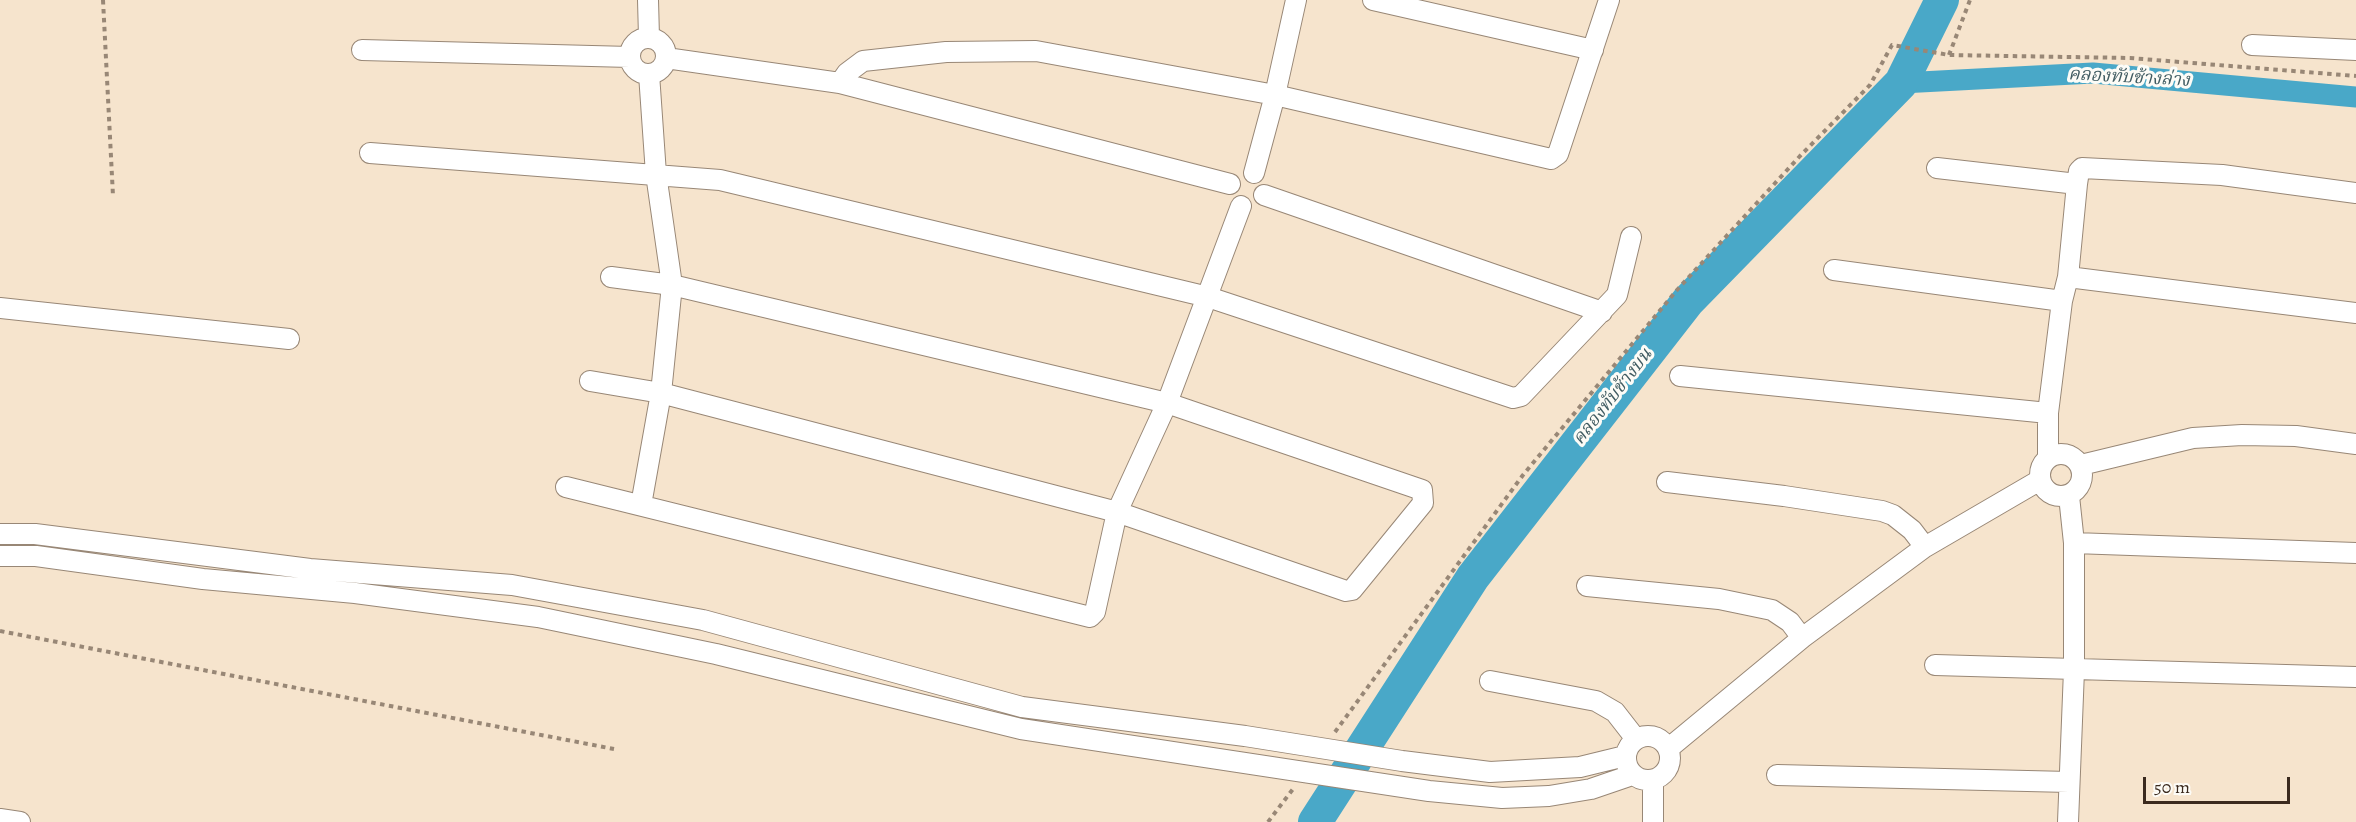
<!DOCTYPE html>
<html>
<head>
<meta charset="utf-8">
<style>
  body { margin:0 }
  #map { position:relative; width:2356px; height:822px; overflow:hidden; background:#f6e4cd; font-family:Alegreya,serif }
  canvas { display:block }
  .scale { position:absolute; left:2143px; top:777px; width:147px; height:27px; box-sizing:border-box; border:3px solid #3b2a1e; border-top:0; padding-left:8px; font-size:18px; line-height:21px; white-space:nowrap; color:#3b2a1e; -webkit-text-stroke:4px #fdfcf7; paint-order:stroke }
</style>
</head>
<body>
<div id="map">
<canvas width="2356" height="822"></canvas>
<div class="scale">50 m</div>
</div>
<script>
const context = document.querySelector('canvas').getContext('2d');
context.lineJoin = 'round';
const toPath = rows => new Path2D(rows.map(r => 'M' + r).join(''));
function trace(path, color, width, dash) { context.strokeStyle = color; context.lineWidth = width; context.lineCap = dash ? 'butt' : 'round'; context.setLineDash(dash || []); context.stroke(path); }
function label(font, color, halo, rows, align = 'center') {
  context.font = font + ' Alegreya,"Noto Serif Thai",serif'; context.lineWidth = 6; context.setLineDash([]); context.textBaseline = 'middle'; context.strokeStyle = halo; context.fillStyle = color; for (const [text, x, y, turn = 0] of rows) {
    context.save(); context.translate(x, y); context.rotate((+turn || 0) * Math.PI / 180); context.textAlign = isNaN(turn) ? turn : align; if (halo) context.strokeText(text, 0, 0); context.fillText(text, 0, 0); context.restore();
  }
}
trace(toPath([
  [1901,83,2093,73,2356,97]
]), '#49a8c8', 21);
trace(toPath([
  [1315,822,1473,577,1688,301,1901,83,1942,0]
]), '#49a8c8', 34);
const minor = toPath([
  [648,0,649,37],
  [1373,0,1593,50],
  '630 56a18 18 0 1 1 36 0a18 18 0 1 1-36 0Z',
  [2252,45,2356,50],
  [362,50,630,57],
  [666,58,840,83,1230,184],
  [840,83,847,73,863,61,946,52,1036,51,1275,95,1551,159,1558,154,1609,0],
  [370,153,720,180,1208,297,1513,398,1521,396,1617,295,1631,237],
  [1937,168,2077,184,2079,171,2082,168,2222,175,2356,193],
  [1254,173,1275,95,1296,0],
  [1264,195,1602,312],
  [1834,270,2062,301],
  [2068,277,2356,313],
  [0,308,289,339],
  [1680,376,2048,413],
  [590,381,661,393,1117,512,1346,591,1352,590,1423,503,1422,490,1167,403,672,285,611,277],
  '2040 475a21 21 0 1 1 42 0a21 21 0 1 1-42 0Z',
  [2048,458,2048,413,2062,301,2068,277,2077,184],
  [2081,465,2193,438,2242,435,2296,436,2356,444],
  [1667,482,1784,496,1882,511,1893,515,1912,530,1925,547],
  [566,487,1090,617,1095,612,1117,512,1167,403,1241,206],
  [641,505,661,393,672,285,656,174,649,74],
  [0,534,35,534,310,569,512,585,703,620,1022,707,1245,736,1402,761,1490,772,1580,767,1625,756],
  [2074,543,2356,553],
  [0,556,36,556,203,579,355,593,538,617,716,654,1021,729,1429,791,1502,798,1549,796,1591,789,1632,775],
  [1587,586,1719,599,1772,610,1790,622,1802,638],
  [1935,665,2356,677],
  [1490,681,1596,701,1615,712,1636,739],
  '1626 758a22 22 0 1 1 44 0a22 22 0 1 1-44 0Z',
  [1669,748,1802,638,1925,547,2040,480],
  [1777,775,2069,782],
  [1653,781,1653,822],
  [0,819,20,822],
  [2068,822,2074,670,2074,543,2069,496]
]);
trace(minor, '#988776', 22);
trace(toPath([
  [103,0,113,196],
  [1949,55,1970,0],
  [0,631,614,749],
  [1335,732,1523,475,1677,290,1800,156,1870,85,1892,45,1949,55,2130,58,2356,76],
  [1268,822,1293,789]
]), '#988776', 4, [4.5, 4.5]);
trace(minor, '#fff', 20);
label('italic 18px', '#415c62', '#fdfcf7', [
  ["คลองทับช้างล่าง",2129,78,3],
  ["คลองทับช้างบน",1613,397,-52]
]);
</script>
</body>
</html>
